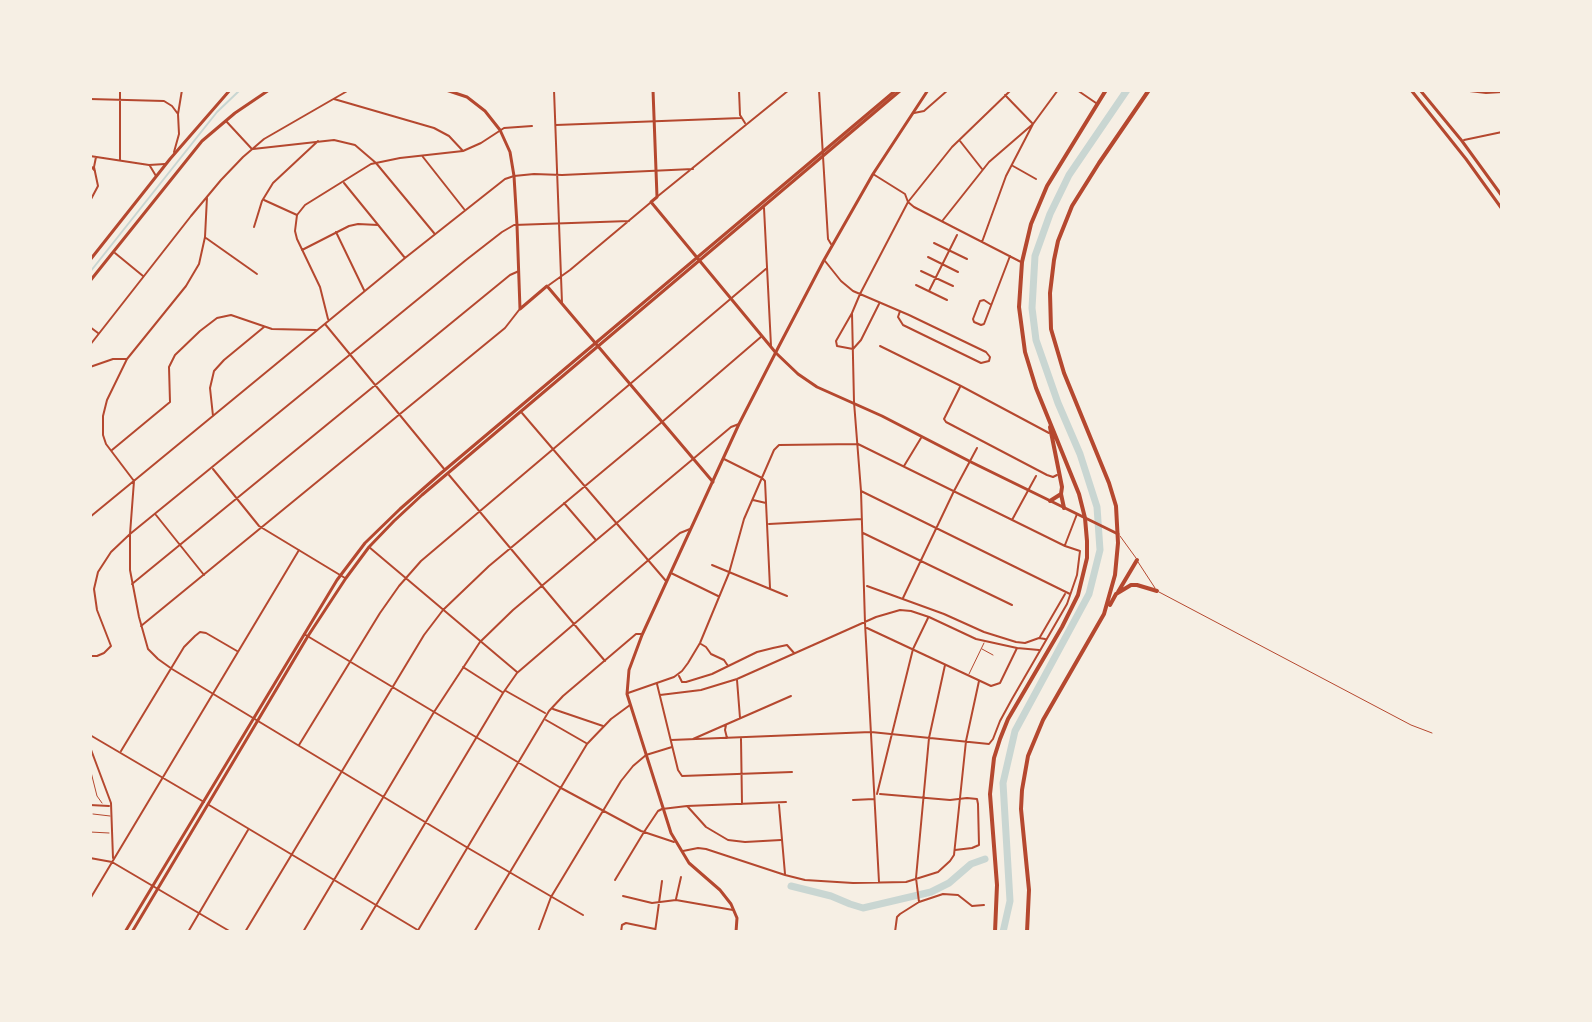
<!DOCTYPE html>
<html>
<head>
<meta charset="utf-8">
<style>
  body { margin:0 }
  #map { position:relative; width:1592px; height:1022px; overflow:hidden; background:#f6efe4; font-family:Montserrat,sans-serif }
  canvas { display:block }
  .frame { position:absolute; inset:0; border:92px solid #f6efe4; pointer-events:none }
</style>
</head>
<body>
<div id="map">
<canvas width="1592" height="1022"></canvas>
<div class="frame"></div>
</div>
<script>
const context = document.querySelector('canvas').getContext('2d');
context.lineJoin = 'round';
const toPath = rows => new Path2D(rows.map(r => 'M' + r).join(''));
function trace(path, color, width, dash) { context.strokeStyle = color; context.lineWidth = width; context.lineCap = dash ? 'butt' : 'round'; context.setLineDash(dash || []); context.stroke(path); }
trace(toPath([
  [90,272,217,112,240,90]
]), '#c9d6d2', 2);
trace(toPath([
  [791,886,831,896,850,904,863,908,931,892,949,883,971,864,985,859],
  [1003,932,1010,901,1003,783,1015,731,1089,594,1100,550,1097,507,1080,454,1058,403,1036,340,1032,308,1035,256,1050,214,1069,175,1127,90]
]), '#c9d6d2', 7);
trace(toPath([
  [1120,536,1136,558],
  [1138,562,1155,588],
  [1159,592,1411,725,1432,733],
  [982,649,993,655],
  [969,674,984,643],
  [91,772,97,796,102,803],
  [93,814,110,816],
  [90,832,109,833]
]), '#b5482f', 1);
trace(toPath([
  [264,200,297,215],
  [90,327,98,333]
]), '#b5482f', 2);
trace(toPath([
  [118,90,128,90],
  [554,90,562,303],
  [739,90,740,115,745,123],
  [819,90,828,239,831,244],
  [1077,90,1096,103],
  [1461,90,1486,93,1502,92],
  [90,99,164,101,172,106,178,114],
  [334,99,434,128,449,136,463,151],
  [914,113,924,111,948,90],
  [226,121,251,148],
  [556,125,741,118],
  [1464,140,1502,132],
  [960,141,982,169],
  [253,149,334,140,355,145,376,163,434,233],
  [174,152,179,134,178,114,182,90],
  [90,156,149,165,165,164],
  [423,157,464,209],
  [120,159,120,90],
  [90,165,95,171],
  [150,166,156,176],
  [1013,166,1036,179],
  [873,174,905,194,908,202,914,207,1021,262],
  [344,183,405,258],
  [658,196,789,90],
  [207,197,205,237,199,264,186,286,127,359,107,400,103,416,103,435,106,444,134,481,130,534,130,570,139,617,148,649,158,659,172,669,468,848,583,915],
  [90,201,98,186,94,167,96,157],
  [764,208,771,346],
  [943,220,989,162,1033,124,1005,95],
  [254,227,262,201,273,183,318,141],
  [336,232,364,290],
  [206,238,257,274],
  [982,242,1006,176,1033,124,1058,90],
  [934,243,967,259],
  [302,250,349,226,358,224,378,225],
  [115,253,143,276],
  [928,257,958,272],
  [825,261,841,281,853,291,909,315,986,352,990,357,989,361,981,363,903,325,898,317,900,311],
  [921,271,953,286],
  [549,285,570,270,650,203],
  [916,285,947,300],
  [929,291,957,235],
  [990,304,984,300,980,301,973,319,974,322,981,325,984,324,1010,256],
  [852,313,836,341,837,346,853,349,861,340,879,304],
  [328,319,320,287,297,239,295,231,297,215,305,205,371,164,400,158,463,151,481,143,504,128,532,126],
  [325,324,445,470],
  [90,345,191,216,221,180,243,157,264,139,349,90],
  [880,346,961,386,1049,433],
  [90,367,113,359,127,359],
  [960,387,944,419,946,422,1047,475,1053,477,1057,475],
  [522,413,666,581],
  [213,416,210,388,214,371,224,360,264,327],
  [112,450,170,402,169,367,175,355,200,331,217,318,231,315,272,329,316,330],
  [724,459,762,478,765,481,770,588],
  [904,466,921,438],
  [213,469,259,526,345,578],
  [449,475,605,661],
  [861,491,1070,594],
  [753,500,766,503],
  [564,503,595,539],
  [156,515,204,575],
  [90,517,405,258,505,179,514,176,534,174,562,175,693,169],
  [1012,520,1036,476],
  [769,524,862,519],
  [863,533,1012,605],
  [1065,545,1077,514],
  [369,547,517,672],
  [712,565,787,596],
  [671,573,718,596],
  [132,584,510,275,519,271],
  [867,586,944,614,984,632,1016,642,1025,643,1039,638,1045,639],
  [903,598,954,491,977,448],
  [141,626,505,328,519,310],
  [867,628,991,686,1000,683,1017,648],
  [304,634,561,788,641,831,674,842],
  [1040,637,1065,594],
  [701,644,706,647,711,654,724,660,728,666],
  [90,656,97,656,104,653,111,646,97,610,94,589,98,572,111,552,130,534,466,260,502,232,514,225,629,221],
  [463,667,502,692],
  [679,676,682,682,686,682,712,674,757,652,773,648,787,645,794,653],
  [737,680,740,718],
  [657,684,678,770,682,776,792,772],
  [506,691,545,713],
  [628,693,674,677,682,671,688,663,700,643,729,573,744,519,774,450,779,445,858,444,1065,546,1080,551,1077,575,1067,604,1012,699,1000,721,993,739,989,744,871,732,671,740],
  [660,695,701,690,737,679,876,617,900,610,911,611,929,617,976,639,1017,648,1039,650],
  [553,709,603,726],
  [546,720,586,743],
  [726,725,725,730,727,738],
  [90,735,204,802],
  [693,739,791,696],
  [741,739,742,804],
  [299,745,380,613,399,586,421,561,767,268],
  [90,747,111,803,113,858],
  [121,751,184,647,195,636,200,632,206,633,237,651],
  [877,794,913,649,928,618],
  [880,794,950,800,967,798,977,799,978,804,979,845,972,848,955,850],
  [853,800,874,799],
  [90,805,109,806],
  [209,805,421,932],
  [779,805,785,874],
  [688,807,706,827,728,840,745,842,781,840],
  [683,851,698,848,706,849,785,875,805,880,853,883,906,882,938,872,950,861,954,855,966,741,979,681],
  [90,858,112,862,231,932],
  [615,880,644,832,658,811,662,809,687,806,786,802],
  [879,882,865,623,861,491,854,402,852,313,860,294,908,202,952,147,1011,90],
  [623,896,652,903,676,900,733,910],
  [90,899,299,550],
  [676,899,681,877],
  [919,902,916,878,929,738,945,665],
  [188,932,248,830],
  [245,932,424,635,443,610,489,566,662,422,762,336],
  [303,932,434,712,480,642,513,610,693,459,731,427,739,424],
  [360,932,503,693,517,673,680,533,690,529],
  [417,932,549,711,563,696,636,634,641,634],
  [474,932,587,744,611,719,630,705],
  [538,932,551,897,621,781,633,766,646,755,672,747],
  [621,932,622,925,626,923,655,929],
  [655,932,662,881],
  [895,932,897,917,900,914,919,902,943,894,958,895,972,906,984,905]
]), '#b5482f', 2);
trace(toPath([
  [446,90,467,97,485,111,500,130,510,152,514,176,517,225,520,309],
  [653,90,657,197,651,202,776,353,798,374,817,387,882,416,971,462,1118,534],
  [90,260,170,159,230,90],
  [90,281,202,141,235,113,269,90],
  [520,309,547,286,713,482]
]), '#b5482f', 3);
trace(toPath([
  [1411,90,1466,159,1502,209],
  [1420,90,1462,141,1502,196],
  [125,932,337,580,365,543,400,509,440,474,896,90],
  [132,932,308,636,346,578,369,547,394,521,422,495,901,90],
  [736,932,737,918,731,904,720,890,689,863,671,833,627,694,629,670,642,635,739,424,779,346,824,260,873,174,928,90]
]), '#b5482f', 3);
trace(toPath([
  [1050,427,1062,487,1061,494,1050,501],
  [1061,494,1064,508],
  [1118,592,1137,560],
  [1110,605,1116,594,1131,585,1137,585,1157,591],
  [995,932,997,885,990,794,994,758,1000,739,1008,719,1062,627,1078,595,1087,558,1087,541,1085,518,1079,494,1036,388,1025,352,1019,307,1022,262,1031,224,1047,186,1106,90],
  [1027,932,1029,890,1021,809,1022,790,1028,756,1043,720,1104,614,1115,575,1118,543,1116,506,1109,483,1064,373,1051,329,1050,293,1054,260,1058,241,1072,206,1099,163,1149,90]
]), '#b5482f', 4);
</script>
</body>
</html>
